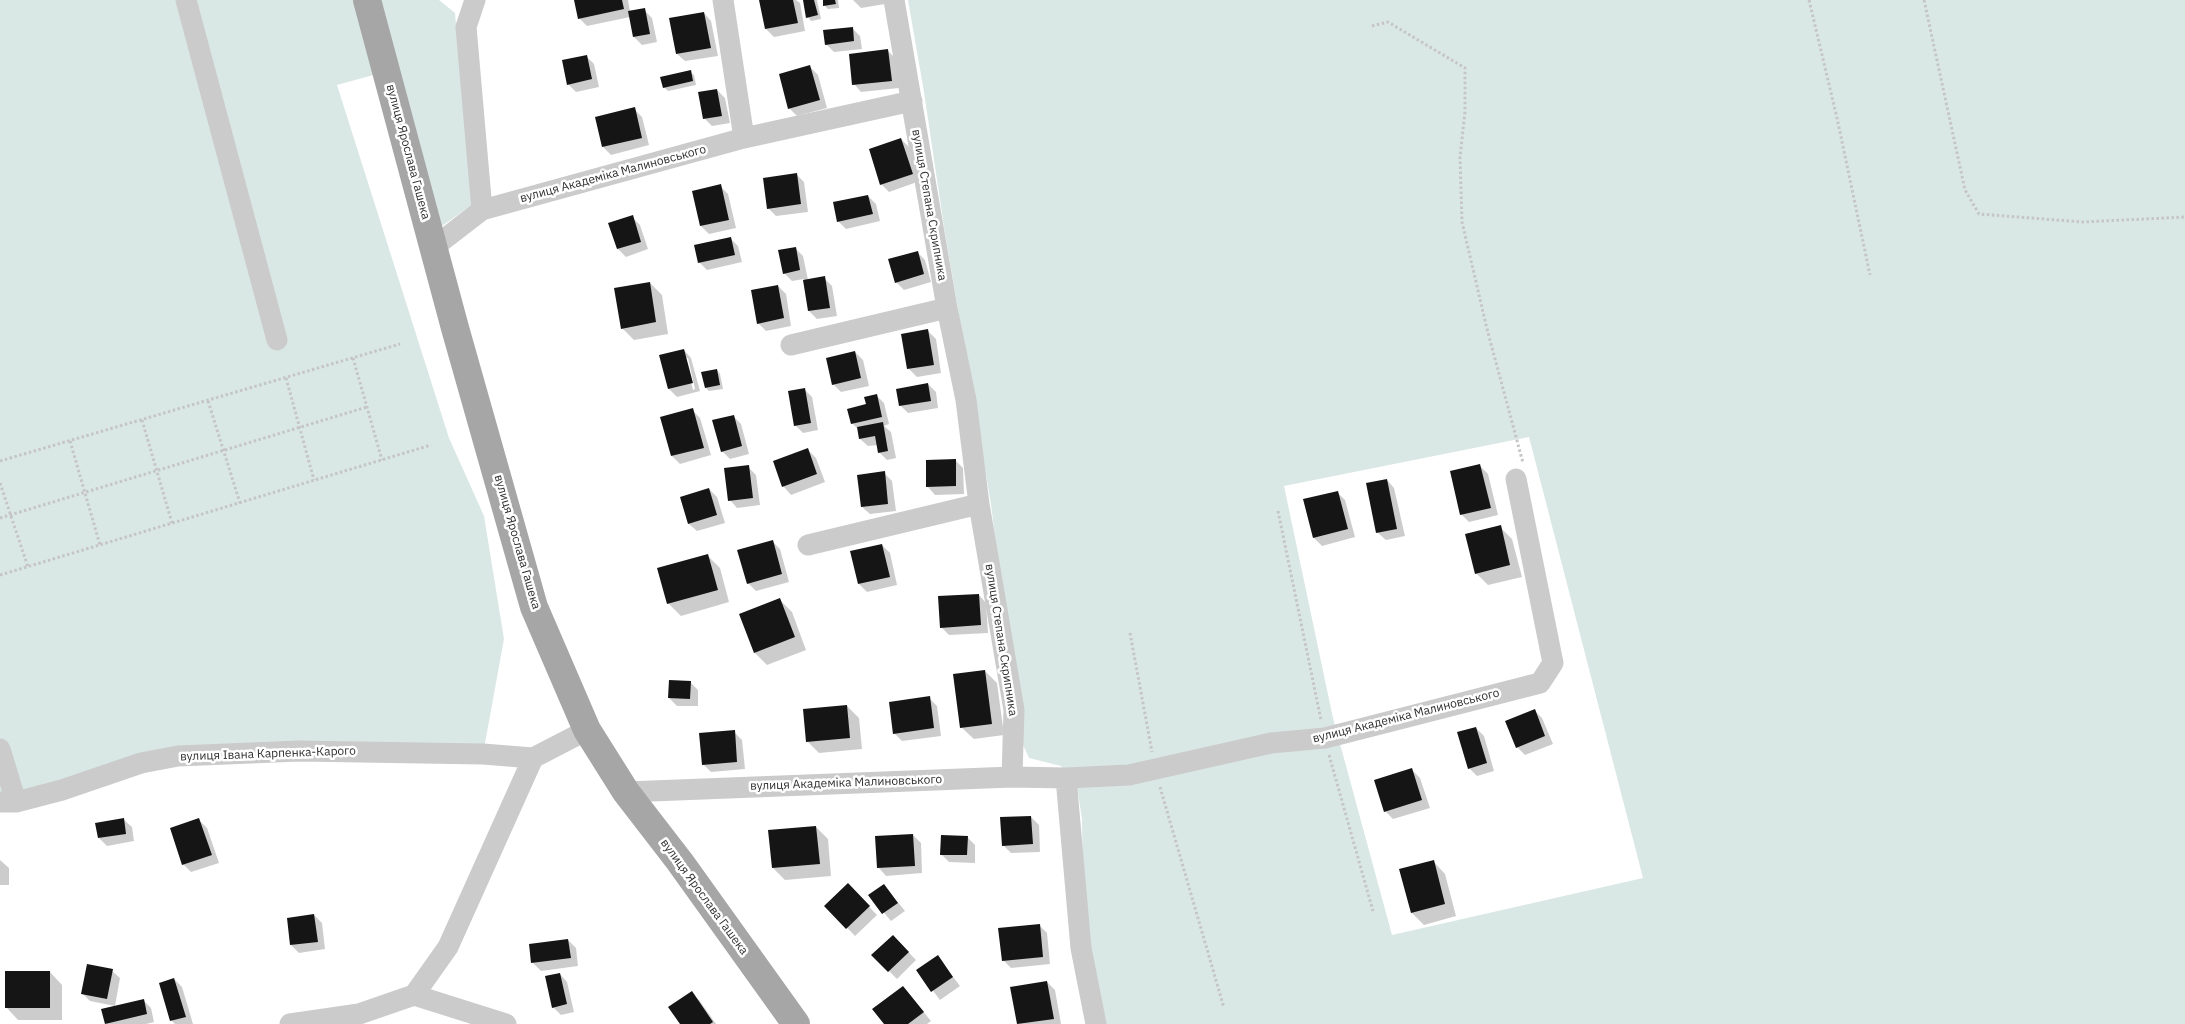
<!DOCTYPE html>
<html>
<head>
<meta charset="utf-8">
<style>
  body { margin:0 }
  canvas { display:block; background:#fff }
</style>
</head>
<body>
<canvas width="2185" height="1024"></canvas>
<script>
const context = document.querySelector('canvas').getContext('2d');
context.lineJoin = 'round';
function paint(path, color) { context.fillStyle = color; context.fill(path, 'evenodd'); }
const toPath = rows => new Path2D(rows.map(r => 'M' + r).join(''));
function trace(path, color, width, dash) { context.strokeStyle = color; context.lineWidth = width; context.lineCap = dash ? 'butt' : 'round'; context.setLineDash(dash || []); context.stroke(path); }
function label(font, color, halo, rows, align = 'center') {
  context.font = font + ' "IBM Plex Sans",sans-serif'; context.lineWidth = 5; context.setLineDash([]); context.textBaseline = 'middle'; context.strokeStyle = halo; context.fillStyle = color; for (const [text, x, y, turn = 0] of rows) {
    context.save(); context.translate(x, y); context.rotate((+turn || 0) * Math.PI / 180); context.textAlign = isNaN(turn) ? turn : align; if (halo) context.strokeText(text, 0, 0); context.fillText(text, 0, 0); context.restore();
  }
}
paint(toPath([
  [0,0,355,0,377,74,337,85,449,438,484,516,504,639,483,754,178,756,0,802],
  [378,0,439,0,455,13,472,205,439,228],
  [908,0,2185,0,2185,1024,1102,1024,1083,900,1082,819,1078,793,1072,777,1061,766,1029,758,1019,736,991,504,944,227,924,92],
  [1529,437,1643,878,1392,935,1333,718,1284,486]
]), '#dae8e5');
paint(toPath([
  [580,0,628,0,630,12,644,10,652,18,657,42,642,45,634,37,630,17,587,26,579,18],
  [766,0,796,0,800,3,805,31,774,37,766,29],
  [804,0,817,0,821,19,811,21,808,17],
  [824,0,838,0,839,8,828,9,825,6],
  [853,0,885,0,885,4,861,8],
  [704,13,711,21,718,56,685,61,677,54],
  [852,28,860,36,862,49,834,52,826,44],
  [888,51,896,59,899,88,861,92,854,84],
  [586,56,594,64,599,87,576,92,568,84],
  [810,67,818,75,827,108,797,116,789,108],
  [690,72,694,75,696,85,668,91,664,87],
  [717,90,725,98,730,123,712,126,704,118],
  [634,109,642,117,649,145,611,155,603,147],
  [901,139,909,147,920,181,889,192,881,184],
  [796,174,804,182,808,212,776,216,768,208],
  [720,186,728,194,736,228,709,234,701,226],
  [868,196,876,204,880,221,846,229,838,221],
  [632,217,640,225,648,249,626,257,618,249],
  [730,238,738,246,742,262,707,270,699,262],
  [795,248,803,256,808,280,824,278,832,286,837,316,817,319,809,311,804,279,792,281,784,273],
  [917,252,925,260,931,282,904,290,896,282],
  [650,283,662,295,668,334,634,340,622,328],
  [778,286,786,294,791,326,766,331,758,323],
  [928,331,936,339,941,373,917,377,909,369,903,335],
  [684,350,691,358,700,391,677,397,669,389,661,356],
  [685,358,688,358,695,389,693,390],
  [855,352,863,360,869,386,841,392,833,384],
  [717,370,720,374,723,389,709,391,706,388],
  [928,384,936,392,938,408,908,413,900,405],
  [804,389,812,397,818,430,803,433,795,425],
  [876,395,884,403,889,424,884,426,891,432,896,458,887,460,879,452,878,445,868,446,860,439,859,430,852,423],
  [692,410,700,418,711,455,680,464,672,456],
  [733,416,741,424,749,454,730,459,722,451],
  [808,450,816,458,825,482,791,495,784,487,774,462],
  [955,460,963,468,964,494,935,495,928,487],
  [1480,466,1488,474,1498,515,1469,522,1461,514],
  [748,467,756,475,760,505,737,508,730,500],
  [884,473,892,481,896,511,870,514,862,507],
  [1387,480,1394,488,1405,536,1386,540,1378,533],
  [709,489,717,497,725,523,697,531,689,524],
  [1337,492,1345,500,1355,537,1322,546,1314,538],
  [1500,527,1512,539,1522,577,1488,585,1476,573],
  [772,541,780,549,789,582,756,591,748,583],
  [882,545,890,553,897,585,867,592,859,584,852,552],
  [708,556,720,568,729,602,681,616,668,603],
  [979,595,986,603,988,633,949,635,941,627],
  [780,600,792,612,806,650,767,665,755,653],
  [985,671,997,683,1004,735,974,739,961,727],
  [690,682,698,690,698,706,677,706,669,698],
  [929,698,937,706,941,736,902,741,894,733],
  [847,706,859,718,862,749,819,753,807,741],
  [1534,710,1542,718,1553,744,1525,755,1517,747],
  [1476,728,1484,736,1494,771,1477,776,1469,768],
  [734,732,742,740,745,769,711,772,703,764],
  [1412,770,1420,778,1430,808,1393,819,1385,811],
  [1031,817,1039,825,1040,852,1011,853,1003,845],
  [124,820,132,827,134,841,107,846,99,838],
  [199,820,207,828,219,863,191,872,183,864],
  [816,827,828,839,831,876,785,880,773,868],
  [913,835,921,843,922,873,886,876,879,868],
  [967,837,975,845,975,863,949,862,941,854],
  [0,860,9,868,9,885,0,885],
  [1433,861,1445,874,1456,916,1424,925,1412,913],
  [848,885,877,915,855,936,826,906],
  [884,885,905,911,891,921,870,896],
  [314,915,322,923,325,949,299,953,291,945],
  [1039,925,1047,933,1050,964,1011,968,1003,960],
  [893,936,916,960,897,979,873,955],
  [568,940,576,948,578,966,541,971,533,963,530,945],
  [938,957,960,986,940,1000,918,971],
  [112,971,120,978,115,1006,90,1001,82,993],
  [50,972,62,985,62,1020,18,1020,6,1007],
  [560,974,567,982,574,1012,561,1015,553,1007],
  [174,979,182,987,193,1024,175,1024,172,1021],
  [1047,982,1055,990,1061,1024,1018,1024,1012,988],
  [903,987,931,1021,927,1024,885,1024],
  [691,993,699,1000,716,1024,682,1024],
  [143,1000,151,1008,154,1022,146,1024,106,1024]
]), '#0003');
paint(toPath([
  [574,0,622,0,624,9,578,19],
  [759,0,793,0,798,23,765,29],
  [803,0,814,0,818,15,806,18],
  [823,0,835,0,836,4,823,6],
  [645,8,650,34,633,37,628,11],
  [704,12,711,48,676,54,669,18],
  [853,27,854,41,825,45,823,30],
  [888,49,892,81,852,85,849,54],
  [587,55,592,79,567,85,562,60],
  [810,65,820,100,788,109,779,74],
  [691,70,693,81,663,88,660,77],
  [717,89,722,116,703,119,698,92],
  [635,107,642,138,602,147,595,117],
  [901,138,913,174,880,185,869,149],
  [797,173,801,204,767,209,763,178],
  [721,184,729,220,700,226,692,191],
  [868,195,873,214,837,222,833,202],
  [633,215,641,242,617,249,608,223],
  [731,237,735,255,698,263,694,245],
  [796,247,800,270,783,274,778,250],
  [918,251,924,274,895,283,888,259],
  [825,276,830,308,808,311,803,280],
  [650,282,656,322,621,329,614,288],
  [778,285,784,318,757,324,751,290],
  [928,329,934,365,907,369,901,334],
  [684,349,693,383,668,389,659,355],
  [855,351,861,378,832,385,826,358],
  [717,369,720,385,705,388,701,372],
  [928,383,931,401,899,406,896,389],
  [805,388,811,423,794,426,788,391],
  [877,394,882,417,851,424,847,409,866,404,864,397],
  [693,408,704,448,671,456,660,417],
  [734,415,742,446,721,452,712,420],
  [883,422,888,451,878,453,875,436,859,439,857,427],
  [808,448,817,474,782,487,773,461],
  [956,459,956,486,926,487,926,460],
  [1480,464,1491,508,1460,515,1450,471],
  [749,465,753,498,728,501,724,468],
  [885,471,888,504,861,507,857,475],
  [1387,479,1397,529,1376,533,1366,483],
  [709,488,717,515,688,524,680,497],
  [1338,491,1348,529,1313,538,1303,499],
  [1501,525,1510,565,1475,574,1465,534],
  [773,540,782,574,747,584,737,550],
  [882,544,890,577,858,584,850,551],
  [708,554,718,590,667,604,657,568],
  [979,594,981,625,940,628,938,596],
  [780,598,795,637,754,653,739,614],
  [985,670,992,724,960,728,953,674],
  [669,680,691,681,690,699,668,698],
  [930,696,934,728,893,734,889,702],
  [847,705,850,738,806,742,803,709],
  [1535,709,1545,736,1516,748,1505,721],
  [1476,727,1487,763,1468,769,1457,732],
  [735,730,737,762,702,765,699,733],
  [1412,768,1422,800,1384,812,1374,780],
  [1031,816,1033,844,1002,846,1000,817],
  [124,818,126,834,98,838,95,823],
  [199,818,212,855,182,865,170,828],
  [816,826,820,864,772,868,768,830],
  [913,834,915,866,877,868,875,836],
  [941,835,968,836,967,855,940,855],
  [1434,860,1445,904,1411,913,1399,869],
  [848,883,870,906,846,929,824,906],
  [884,884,898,903,882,914,868,895],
  [314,914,318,942,290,945,287,918],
  [1040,924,1043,957,1002,961,998,928],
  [893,935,909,952,888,972,871,955],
  [568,939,571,958,531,963,529,944],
  [938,955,953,977,931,992,916,970],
  [87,964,113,969,107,999,81,994],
  [5,971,50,971,50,1008,5,1008],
  [560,973,567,1004,552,1008,545,976],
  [174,978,186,1017,170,1021,159,983],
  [1047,981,1054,1019,1017,1024,1010,987],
  [903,986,924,1012,908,1024,884,1024,872,1009],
  [692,991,713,1022,710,1024,680,1024,668,1007],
  [144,999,147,1014,105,1024,101,1009]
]), '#151515');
trace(toPath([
  [1809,0,1837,118,1870,275],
  [1924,0,1965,190,1979,214,2083,222,2185,217],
  [1372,26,1388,22,1465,68,1465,112,1460,157,1462,222,1487,329,1523,463],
  [353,358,382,460],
  [286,378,314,480],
  [208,401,240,503],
  [142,420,172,523],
  [70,441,100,545],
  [0,461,400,344],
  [0,483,28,567],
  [1278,511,1321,720],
  [0,518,367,407],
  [0,575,431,445],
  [1130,633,1152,752],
  [1329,755,1373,911],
  [1160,787,1224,1008]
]), '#c5c5c5', 3, [2.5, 2.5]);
trace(toPath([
  [186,0,277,340],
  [475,0,466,27,482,210],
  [723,0,744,138],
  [894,0,947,308,966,400,979,504,1014,710,1012,777],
  [434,247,482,210,744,138,912,101],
  [791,345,947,308],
  [808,545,979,504],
  [0,749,16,802],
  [1066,778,1129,775,1271,743,1325,738,1540,683,1553,663,1516,479],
  [626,792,1012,777,1066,778,1081,948,1096,1024],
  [0,802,16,802,62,790,141,763,178,756,299,751,483,754,533,758],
  [414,995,506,1024],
  [290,1024,359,1014,414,995,448,947,533,758,587,730]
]), '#cbcbcb', 21);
trace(toPath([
  [367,0,455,328,534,607,587,730,626,792,680,862,796,1024]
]), '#a6a6a6', 28);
label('12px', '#2e2e2e', '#fff', [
  ["вулиця Ярослава Гашека",408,152,75],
  ["вулиця Академіка Малиновського",613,174,-15],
  ["вулиця Степана Скрипника",929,205,80],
  ["вулиця Ярослава Гашека",517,542,74],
  ["вулиця Степана Скрипника",1001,640,81],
  ["вулиця Академіка Малиновського",1406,716,-14],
  ["вулиця Івана Карпенка-Карого",268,754,-2],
  ["вулиця Академіка Малиновського",846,783,-2],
  ["вулиця Ярослава Гашека",704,897,54]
]);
</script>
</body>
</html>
